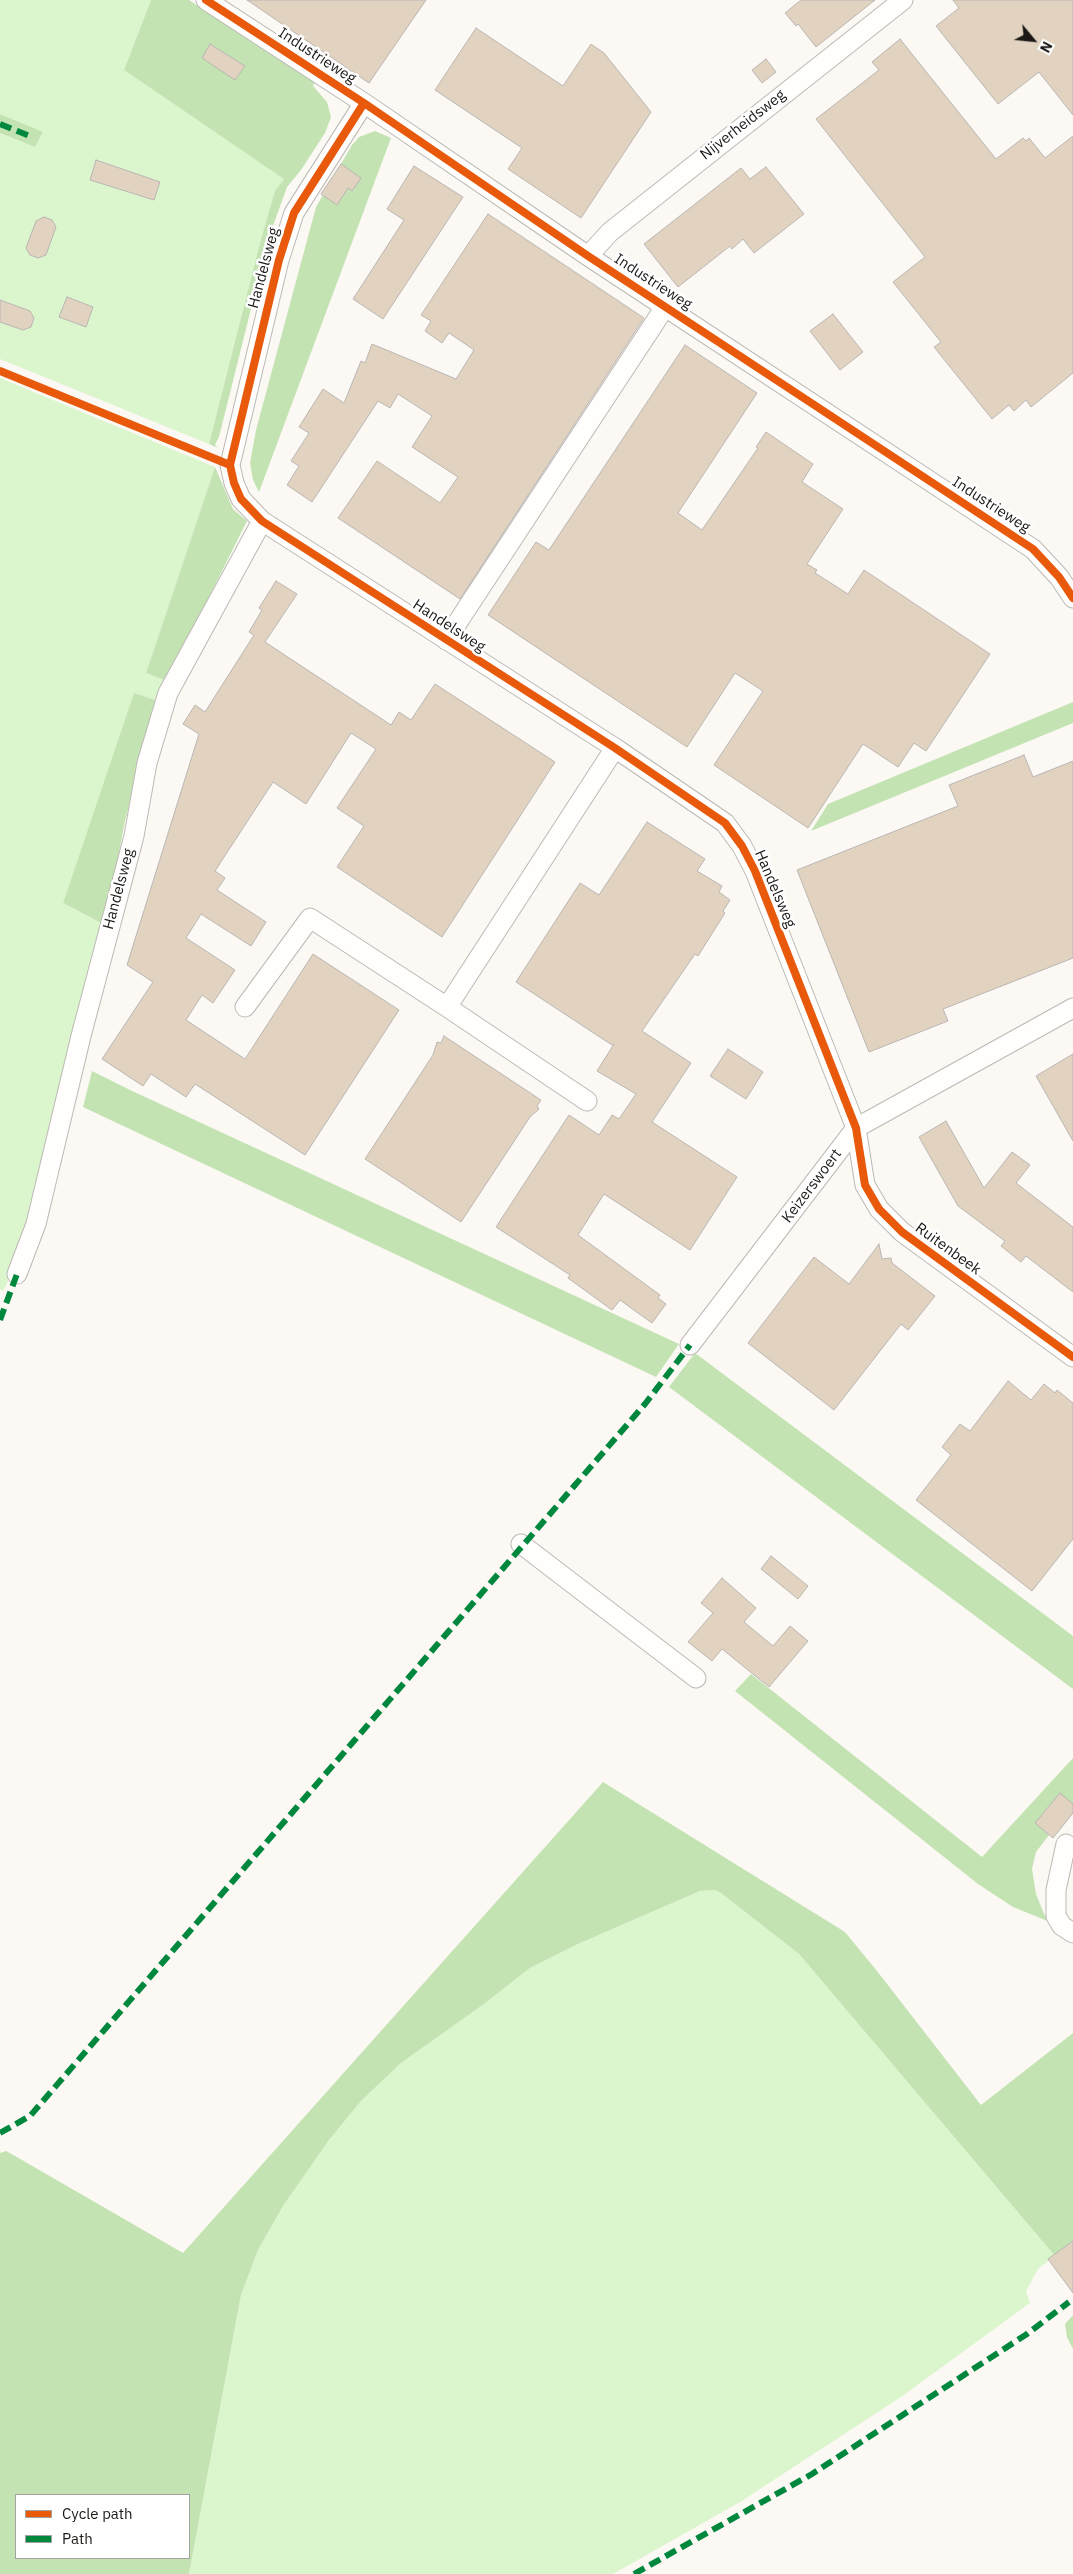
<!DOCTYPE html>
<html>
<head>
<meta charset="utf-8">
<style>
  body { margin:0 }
  #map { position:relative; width:1073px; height:2574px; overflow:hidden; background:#fcf8f4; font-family:"IBM Plex Sans",sans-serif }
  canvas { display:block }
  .legend { position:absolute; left:15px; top:2494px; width:175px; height:65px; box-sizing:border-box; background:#fff; border:1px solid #a4a3a1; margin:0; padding:6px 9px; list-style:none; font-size:15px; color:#1b1815 }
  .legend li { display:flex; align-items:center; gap:10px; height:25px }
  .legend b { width:25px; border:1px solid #a4a3a1 }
  .north { position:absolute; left:1008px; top:15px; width:50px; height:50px; -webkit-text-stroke:4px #fff; paint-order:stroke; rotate:118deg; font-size:14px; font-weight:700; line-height:20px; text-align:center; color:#1b1815 }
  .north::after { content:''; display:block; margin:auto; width:18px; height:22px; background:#1b1815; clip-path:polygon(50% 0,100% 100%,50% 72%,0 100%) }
</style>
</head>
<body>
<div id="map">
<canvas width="1073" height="2574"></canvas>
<ul class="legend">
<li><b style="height:6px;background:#e8590c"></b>Cycle path</li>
<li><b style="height:6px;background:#00873e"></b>Path</li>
</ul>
<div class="north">N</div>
</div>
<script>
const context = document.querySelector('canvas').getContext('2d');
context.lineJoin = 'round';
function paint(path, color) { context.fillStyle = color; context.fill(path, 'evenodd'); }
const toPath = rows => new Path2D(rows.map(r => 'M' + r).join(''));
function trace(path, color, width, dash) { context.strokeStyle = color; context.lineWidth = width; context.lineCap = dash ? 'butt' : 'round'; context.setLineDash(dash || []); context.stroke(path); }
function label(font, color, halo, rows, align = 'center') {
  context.font = font + ' "IBM Plex Sans",sans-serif'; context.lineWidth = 5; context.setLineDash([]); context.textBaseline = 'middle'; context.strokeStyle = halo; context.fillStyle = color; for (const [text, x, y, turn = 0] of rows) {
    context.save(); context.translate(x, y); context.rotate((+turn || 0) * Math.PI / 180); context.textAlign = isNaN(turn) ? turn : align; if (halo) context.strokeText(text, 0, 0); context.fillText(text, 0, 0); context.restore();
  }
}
paint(toPath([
  [0,0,151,0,124,70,285,179,275,192,261,239,209,444,0,359,0,133,35,147,42,133,0,114],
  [0,378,215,467,146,673,167,681,161,702,134,694,63,903,105,925,33,1204,15,1268,3,1291,0,1289],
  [715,1890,721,1893,799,1954,1055,2256,1038,2269,1026,2291,1030,2303,901,2397,740,2502,613,2574,189,2574,241,2295,258,2250,283,2206,329,2140,361,2101,401,2063,484,2004,530,1968,578,1944,700,1891]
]), '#dbf6cc');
paint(toPath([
  [151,0,189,0,315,82,313,86,327,102,331,117,325,133,301,170,287,187,269,237,219,437,215,445,218,448,209,444,261,239,275,191,284,179,124,70],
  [0,114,43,132,35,147,0,133],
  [375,131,391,138,259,492,253,480,250,463,256,430,316,207,352,145,359,137],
  [215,467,233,509,247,521,167,681,146,673],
  [134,693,161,702,141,761,125,821,105,925,63,903],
  [1073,702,1073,723,811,831,828,804],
  [92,1071,130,1090,679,1344,656,1377,83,1107],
  [695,1353,1073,1636,1073,1689,669,1387],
  [751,1674,982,1857,1073,1758,1073,1814,1056,1826,1036,1852,1032,1869,1036,1894,1044,1914,1050,1922,1013,1907,978,1884,735,1691],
  [603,1782,845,1932,877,1971,981,2105,1073,2033,1073,2243,1055,2256,799,1954,721,1893,715,1890,700,1891,578,1944,530,1968,484,2004,401,2063,361,2101,329,2140,283,2206,258,2250,241,2295,189,2574,0,2574,0,2153,6,2151,15,2156,183,2253],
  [16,2495,189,2495,189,2558,16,2558],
  [1073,2315,1073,2349,1067,2337,1065,2324]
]), '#c4e3b3');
const building = toPath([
  [247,0,426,0,369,83,247,0],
  [801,0,875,0,816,47,798,24,796,26,785,13,801,0],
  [953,0,1073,0,1073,115,1039,72,998,104,936,26,959,8,953,0],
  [476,28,563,86,591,44,604,53,651,112,581,218,508,169,522,148,435,90,476,28],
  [900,39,996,159,1023,138,1026,141,1029,138,1045,158,1073,136,1073,373,1031,407,1026,400,1014,411,1009,405,992,419,934,347,941,342,893,282,925,257,816,119,879,70,872,62,900,39],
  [210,44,245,66,235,80,202,58,210,44],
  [766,59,776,72,762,83,752,70,766,59],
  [96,160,160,182,154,200,90,180,96,160],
  [341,164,361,178,352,191,348,188,337,205,321,194,341,164],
  [414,166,463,197,383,319,353,299,404,220,387,209,414,166],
  [766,167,804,214,754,253,743,239,732,249,730,246,678,287,644,244,741,168,750,179,766,167],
  [488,214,644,318,460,599,338,518,377,461,440,503,458,477,412,447,432,416,398,394,390,408,378,401,312,502,287,485,299,466,291,461,309,433,299,427,323,389,344,403,361,361,365,363,372,344,456,379,474,350,449,333,442,343,425,331,431,321,421,315,488,214],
  [44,217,52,220,56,227,46,255,38,258,30,255,26,248,36,221,44,217],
  [67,297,93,307,86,327,59,317,67,297],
  [0,300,30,311,34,318,31,327,23,330,0,322,0,300],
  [833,314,863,352,840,370,810,331,833,314],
  [685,345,757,393,678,513,702,530,758,448,756,447,766,432,813,464,802,482,843,509,807,564,817,570,815,573,848,594,864,570,990,654,926,751,914,743,898,767,863,744,808,828,714,765,763,691,735,673,687,747,488,615,536,542,549,550,685,345],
  [276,581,297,594,265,642,391,725,399,712,411,720,435,684,555,762,442,937,337,867,364,826,337,808,376,749,351,733,306,804,273,782,215,871,225,878,217,890,266,922,251,946,201,914,186,938,235,970,213,1003,202,995,186,1020,245,1059,313,954,399,1010,305,1155,195,1084,186,1097,151,1074,143,1086,102,1059,153,982,127,965,199,734,183,724,195,705,205,712,254,635,249,632,262,610,259,608,276,581],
  [1024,755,1033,777,1073,761,1073,958,943,1009,948,1021,869,1052,797,870,958,806,949,785,1024,755],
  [647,822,705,859,697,871,722,886,719,892,730,900,723,911,725,913,698,956,695,954,642,1031,691,1063,652,1122,737,1177,690,1250,604,1194,578,1235,660,1295,658,1298,666,1304,652,1323,620,1300,612,1310,568,1278,570,1275,496,1227,569,1115,599,1135,612,1115,619,1119,636,1094,597,1071,614,1044,612,1045,516,982,580,883,599,895,647,822],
  [444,1036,541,1100,537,1106,539,1109,530,1117,461,1222,365,1159,433,1055,437,1042,441,1043,444,1036],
  [728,1049,763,1072,746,1099,710,1076,728,1049],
  [1073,1054,1073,1141,1036,1076,1073,1054],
  [946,1121,984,1188,1012,1152,1030,1165,1016,1183,1073,1227,1073,1292,1026,1256,1021,1262,1001,1246,1005,1241,958,1206,919,1137,946,1121],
  [879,1244,882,1259,891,1258,892,1263,935,1296,908,1330,901,1324,834,1410,748,1343,814,1257,849,1284,879,1244],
  [1008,1381,1031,1400,1044,1384,1055,1393,1057,1390,1073,1403,1073,1539,1032,1591,916,1500,951,1455,942,1447,960,1424,970,1431,1008,1381],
  [771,1556,808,1586,798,1599,761,1569,771,1556],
  [722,1578,756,1608,744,1622,773,1646,790,1626,808,1641,769,1687,722,1649,712,1661,688,1642,713,1613,701,1603,722,1578],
  [1060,1793,1073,1804,1073,1813,1053,1838,1035,1823,1060,1793],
  [1073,2241,1073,2293,1048,2259,1073,2241]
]);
paint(building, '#e2d3c1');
trace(building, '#b9b6b3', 1);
const minor = toPath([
  [206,0,364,103,588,256,1033,549,1059,577,1073,598],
  [364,103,294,213,279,260,230,465,234,483,241,499,262,521,615,748,725,823,742,846,755,871,856,1128,865,1185,879,1209,902,1232,1073,1357],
  [588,256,610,232,903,0],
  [446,640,665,307],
  [245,1007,310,918,447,1007,587,1101],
  [447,1007,615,748],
  [17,1274,36,1224,81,1036,134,836,147,763,168,693,262,521],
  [690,1345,856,1128,1073,1008],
  [521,1544,696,1678],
  [1066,1844,1056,1890,1056,1916,1062,1926,1073,1933]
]);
trace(minor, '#bcb9b5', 21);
trace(minor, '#fffefd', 19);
trace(toPath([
  [0,124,32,137],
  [0,1320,17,1274],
  [0,2133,30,2116,645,1404,690,1345],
  [634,2574,812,2474,1027,2334,1069,2302]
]), '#00873e', 6, [12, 6]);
trace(toPath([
  [206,0,364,103,588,256,1033,549,1059,577,1073,598],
  [364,103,294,213,279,260,230,465,234,483,241,499,262,521,615,748,725,823,742,846,755,871,856,1128,865,1185,879,1209,902,1232,1073,1357],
  [0,371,230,465]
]), '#e8590c', 8);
label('15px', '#1b1815', '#fff', [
  ["Industrieweg",317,56,33],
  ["Nijverheidsweg",743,125,-38],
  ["Handelsweg",264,268,-75],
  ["Industrieweg",653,282,33],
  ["Industrieweg",991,505,33],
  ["Handelsweg",449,626,33],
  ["Handelsweg",119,889,-75],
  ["Handelsweg",775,889,67],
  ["Keizerswoert",812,1186,-53],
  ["Ruitenbeek",948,1249,36]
]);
</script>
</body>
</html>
